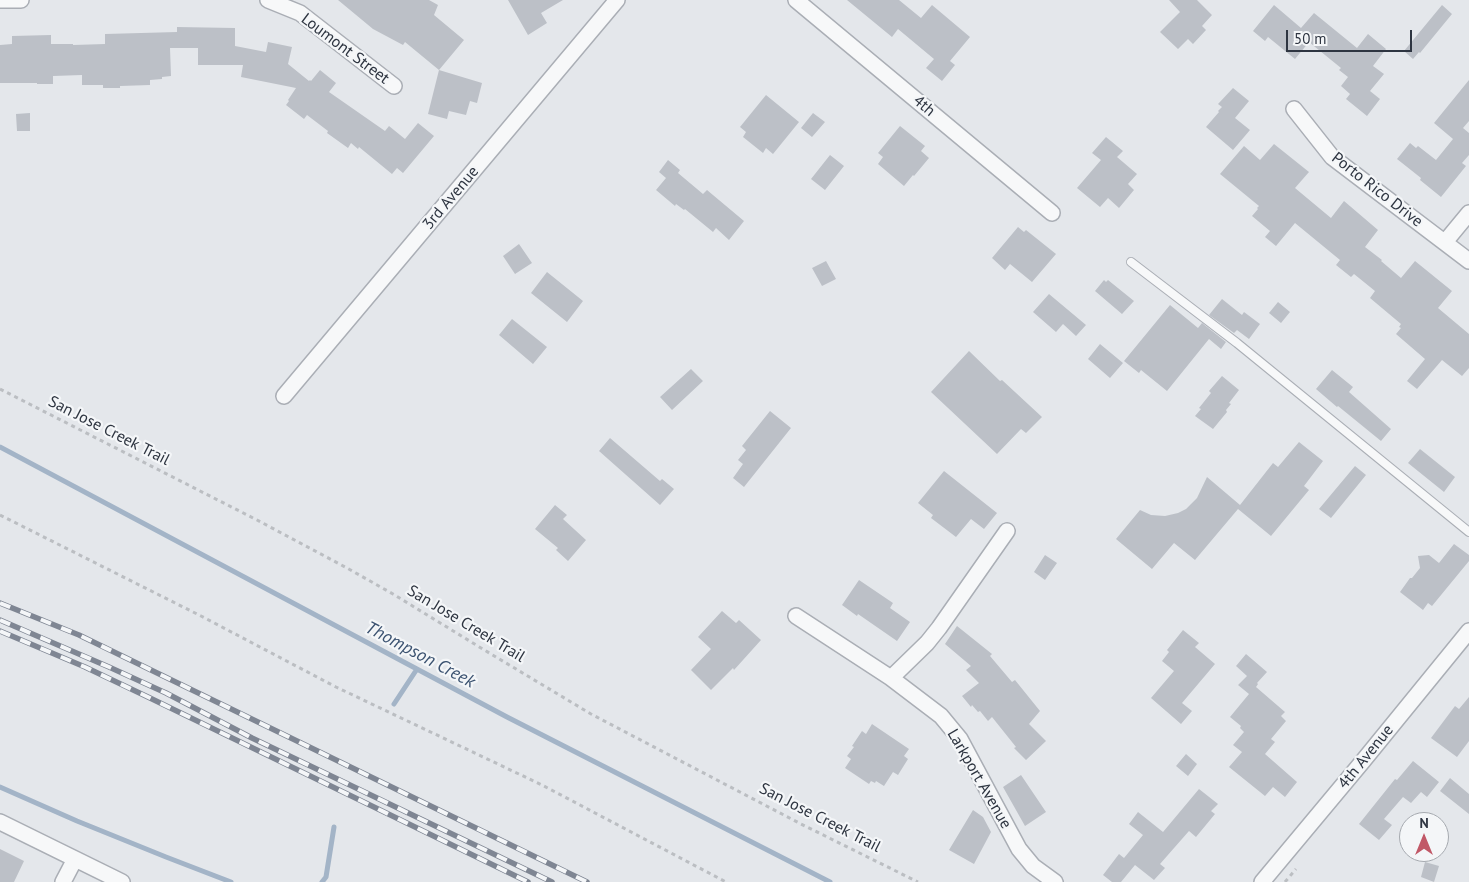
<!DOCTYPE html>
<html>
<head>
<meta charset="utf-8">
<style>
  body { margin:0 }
  #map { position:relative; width:1469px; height:882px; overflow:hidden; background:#e4e7eb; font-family:"PT Sans",sans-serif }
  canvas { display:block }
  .north { position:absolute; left:1399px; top:812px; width:50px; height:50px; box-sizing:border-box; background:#f4f6f8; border:1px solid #a5a9af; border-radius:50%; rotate:0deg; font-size:14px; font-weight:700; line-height:20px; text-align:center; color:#2e3541 }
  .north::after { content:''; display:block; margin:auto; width:18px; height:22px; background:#c15867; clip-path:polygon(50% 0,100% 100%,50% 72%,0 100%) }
  .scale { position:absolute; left:1286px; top:30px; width:126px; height:22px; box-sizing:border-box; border:2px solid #2e3541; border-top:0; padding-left:6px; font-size:15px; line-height:18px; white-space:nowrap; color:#2e3541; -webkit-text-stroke:4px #f4f6f8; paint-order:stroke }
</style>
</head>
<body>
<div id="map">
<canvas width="1469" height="882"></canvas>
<div class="north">N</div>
<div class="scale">50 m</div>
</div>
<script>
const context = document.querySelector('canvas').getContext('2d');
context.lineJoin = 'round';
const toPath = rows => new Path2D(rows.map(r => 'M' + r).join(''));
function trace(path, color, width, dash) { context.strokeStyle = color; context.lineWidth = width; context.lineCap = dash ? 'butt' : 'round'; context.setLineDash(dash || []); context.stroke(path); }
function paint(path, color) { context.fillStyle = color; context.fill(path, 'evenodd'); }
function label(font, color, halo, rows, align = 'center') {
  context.font = font + ' "PT Sans",sans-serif'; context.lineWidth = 4.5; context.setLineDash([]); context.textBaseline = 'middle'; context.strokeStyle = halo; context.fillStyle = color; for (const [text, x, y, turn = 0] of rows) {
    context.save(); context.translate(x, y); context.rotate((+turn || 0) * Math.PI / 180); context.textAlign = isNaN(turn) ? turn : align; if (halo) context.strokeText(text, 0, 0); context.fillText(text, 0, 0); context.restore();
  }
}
trace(toPath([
  [0,447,507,717,830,882],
  [394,704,417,669],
  [0,787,77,821,166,857,231,882],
  [322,882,326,877,334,827]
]), '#a3b4c7', 5);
paint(toPath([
  [338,0,429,0,438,5,434,15,464,40,439,70,405,42,403,45,373,29],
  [508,0,563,0,541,13,547,23,528,35],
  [847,0,899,0,921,18,932,5,970,37,950,61,955,65,942,81,926,68,934,59,898,29,892,37],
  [1169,0,1197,0,1212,15,1202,26,1206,30,1193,44,1188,39,1178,49,1160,32,1180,12],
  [1274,5,1301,28,1314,13,1357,48,1368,34,1386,49,1373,66,1384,74,1370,91,1380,99,1367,116,1346,99,1350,94,1341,86,1348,77,1339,70,1341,68,1309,42,1295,59,1268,37,1265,41,1253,31],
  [1442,5,1452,14,1420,53,1419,52,1413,59,1404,51],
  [177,27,235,28,235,46,266,52,268,42,292,47,288,64,309,81,310,80,311,81,320,70,336,83,329,92,385,131,389,126,405,139,418,123,434,136,403,173,397,168,392,174,359,147,358,149,351,143,348,148,327,133,328,131,307,115,304,119,286,105,289,101,288,100,296,88,241,77,243,65,198,65,198,48,170,48,171,76,162,77,162,79,150,80,150,85,120,86,120,88,103,88,103,85,82,85,82,75,53,76,53,84,37,84,37,83,0,83,0,45,12,44,12,36,51,35,51,44,73,44,73,45,105,44,105,34,177,32],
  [439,70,482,83,477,103,470,101,466,115,449,111,447,119,428,114],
  [1469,80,1469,121,1463,128,1469,133,1469,155,1462,163,1466,166,1441,197,1420,180,1421,178,1397,159,1410,143,1416,148,1418,146,1436,160,1453,139,1434,123],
  [1233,88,1249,101,1235,118,1250,130,1233,150,1206,127,1219,112,1218,111,1222,107,1218,104],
  [766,95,799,122,773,154,766,148,763,153,743,137,746,132,740,127],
  [30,113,30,131,17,131,16,114],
  [813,113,825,122,812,137,801,128],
  [900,126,925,146,921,151,929,158,914,176,913,175,904,186,878,164,883,157,878,153],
  [1106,137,1123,151,1117,157,1137,174,1128,184,1134,190,1119,208,1108,198,1100,207,1077,188,1101,160,1092,153],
  [1274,144,1309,172,1295,188,1331,218,1344,201,1378,230,1365,247,1382,260,1381,261,1401,278,1415,261,1452,291,1438,308,1469,334,1469,368,1462,376,1442,360,1417,389,1407,381,1425,359,1396,334,1401,328,1399,327,1401,324,1370,298,1375,291,1354,274,1351,277,1336,265,1340,260,1295,223,1276,246,1265,237,1270,231,1252,216,1258,209,1257,208,1259,206,1220,174,1244,146,1260,160],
  [830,155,844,166,825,190,811,179],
  [668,160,680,170,678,173,703,194,707,190,744,221,729,240,716,228,713,232,685,209,684,210,676,204,675,206,656,190,666,178,659,172],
  [1018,227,1024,232,1026,230,1056,254,1032,282,1010,264,1005,270,992,258],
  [519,244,532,263,515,274,503,256],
  [826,261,836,279,822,286,812,268],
  [547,272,583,301,567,322,531,293],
  [1104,280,1106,282,1108,280,1134,301,1122,314,1095,291],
  [1049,294,1086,325,1076,336,1063,324,1056,332,1033,312],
  [1222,299,1242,315,1244,312,1260,324,1249,339,1237,330,1234,333,1209,315],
  [1278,302,1290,312,1281,323,1269,313],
  [1170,305,1198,328,1202,323,1226,342,1221,349,1209,339,1167,391,1141,370,1139,373,1124,361],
  [512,319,547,347,533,364,499,335],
  [1100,344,1123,363,1110,378,1088,359],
  [969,351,1000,381,1002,380,1042,417,1026,433,1021,429,997,454,931,392],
  [691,369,703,381,672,410,660,397],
  [1332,370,1353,387,1349,392,1391,429,1381,441,1338,406,1337,407,1316,389],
  [1222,376,1239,390,1229,403,1231,404,1226,410,1227,412,1213,429,1195,416,1201,409,1199,408,1211,393,1209,391],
  [770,411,791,428,744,487,733,478,743,464,738,460,746,450,742,446],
  [610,438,660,481,662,479,674,489,660,505,599,451],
  [1299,442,1323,461,1304,486,1309,490,1271,536,1238,509,1195,560,1174,543,1152,569,1116,539,1140,510,1151,515,1165,516,1178,513,1186,509,1197,498,1207,477,1240,505,1273,463,1278,467],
  [1420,449,1455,477,1444,492,1408,463],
  [1355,466,1366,475,1331,518,1319,509],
  [944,471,997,513,984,529,971,519,956,537,931,518,933,515,918,503],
  [555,505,567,515,563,519,586,540,568,561,556,550,558,548,535,529],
  [1454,544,1469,555,1469,561,1432,606,1428,603,1423,610,1400,592,1410,578,1412,578,1420,568,1418,556,1429,555,1439,563],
  [1045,555,1057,563,1045,580,1034,572],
  [859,580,893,603,890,608,910,622,897,641,858,614,857,616,842,605],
  [722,611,736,623,739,620,761,640,734,670,733,668,711,690,691,670,711,649,698,637],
  [957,626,992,654,990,656,1012,682,1015,680,1040,711,1029,724,1046,741,1026,760,1014,748,1016,747,992,717,988,721,980,711,978,712,972,705,971,707,962,696,979,683,966,670,971,666,945,644],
  [1183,630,1199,643,1195,647,1215,664,1182,703,1192,711,1181,724,1151,698,1174,671,1162,661,1169,652,1167,650],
  [1246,654,1267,672,1257,683,1258,684,1256,687,1285,712,1281,716,1286,721,1271,739,1275,742,1265,754,1297,782,1285,797,1273,787,1265,796,1229,767,1242,752,1233,745,1244,732,1240,728,1241,726,1230,717,1249,694,1238,685,1247,676,1236,666],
  [1469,697,1469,741,1457,757,1431,738,1455,706,1459,709],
  [872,724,909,749,904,756,908,759,898,775,893,772,884,786,876,781,875,783,871,781,869,784,845,768,851,759,847,756,854,747,852,746,862,731,866,734],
  [1186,754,1197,764,1188,776,1176,766],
  [1413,761,1439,782,1427,797,1421,792,1411,803,1403,797,1384,819,1392,825,1379,840,1359,824,1395,779,1397,780],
  [1021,775,1046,812,1025,826,1003,787],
  [1450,778,1469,794,1469,814,1440,791],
  [1199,789,1218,804,1211,811,1215,814,1196,837,1189,831,1160,864,1165,868,1154,880,1135,865,1121,882,1112,882,1103,875,1119,854,1124,858,1143,835,1129,824,1138,812,1163,832],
  [973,810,983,817,991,832,974,864,949,850],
  [0,849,24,861,14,882,0,882],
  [1425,862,1439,866,1434,882,1421,877]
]), '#bcc0c7');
const lane = toPath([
  [1131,262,1237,343,1469,532]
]);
const street = toPath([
  [0,0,21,0],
  [268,0,300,13,394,86],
  [796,0,1052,213],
  [1294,109,1332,157,1469,261],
  [1445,242,1469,213],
  [284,396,617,0],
  [796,616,891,678,941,716,960,739,1019,849,1033,866,1055,882],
  [891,678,927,643,939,628,1007,531],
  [0,822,122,882],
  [63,882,75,859],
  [1262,882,1363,761,1469,631]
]);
trace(lane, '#aaaeb5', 10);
trace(street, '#aaaeb5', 18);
trace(toPath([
  [0,389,257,520,347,568,393,594,481,648,591,714,801,824,918,882],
  [0,515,201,616,336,687,542,785,726,882],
  [1285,882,1296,869]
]), '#bbbec2', 3, [4, 4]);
trace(lane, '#f7f8f9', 8);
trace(street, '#f7f8f9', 15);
const rail = toPath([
  [0,603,79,635,587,882],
  [0,620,109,667,166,693,252,738,552,882],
  [0,631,85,667,150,698,528,882]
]);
trace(rail, '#7f8693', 5.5);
trace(rail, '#f4f6f8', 4, [11]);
label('16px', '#2e3541', '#f4f6f8', [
  ["Loumont Street",345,49,37],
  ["4th",924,106,40],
  ["Porto Rico Drive",1377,190,38],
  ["3rd Avenue",451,198,-50],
  ["San Jose Creek Trail",109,431,27],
  ["San Jose Creek Trail",466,624,31],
  ["4th Avenue",1366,757,-51],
  ["Larkport Avenue",979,779,60],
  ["San Jose Creek Trail",820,818,27]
]);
label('italic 18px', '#3c5371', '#f4f6f8', [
  ["Thompson Creek",420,655,28]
]);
</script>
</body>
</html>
